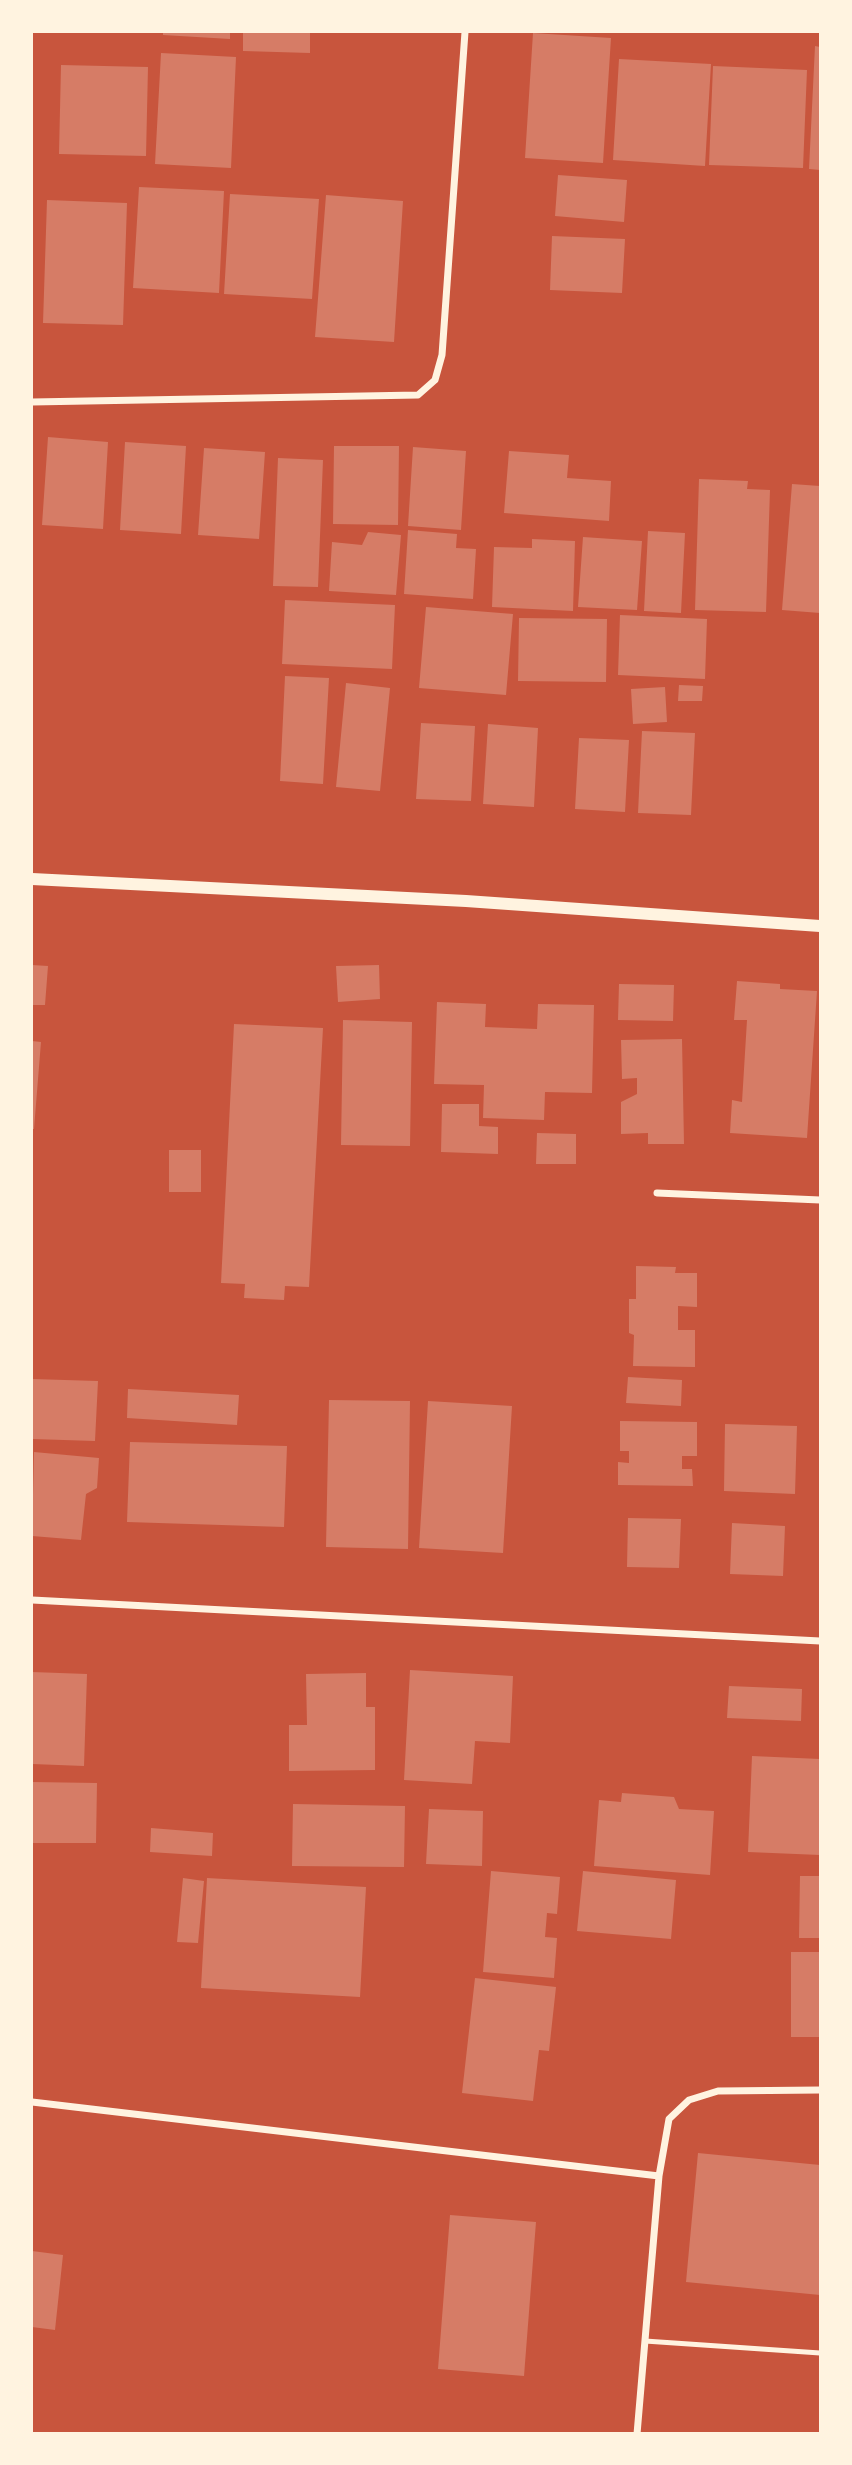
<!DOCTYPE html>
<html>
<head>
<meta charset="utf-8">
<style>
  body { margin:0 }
  #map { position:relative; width:852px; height:2465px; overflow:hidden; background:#c8553d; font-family:Commissioner,sans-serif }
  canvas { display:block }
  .frame { position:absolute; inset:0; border:33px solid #fff3e0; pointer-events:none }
</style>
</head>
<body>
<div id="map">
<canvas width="852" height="2465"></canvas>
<div class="frame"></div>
</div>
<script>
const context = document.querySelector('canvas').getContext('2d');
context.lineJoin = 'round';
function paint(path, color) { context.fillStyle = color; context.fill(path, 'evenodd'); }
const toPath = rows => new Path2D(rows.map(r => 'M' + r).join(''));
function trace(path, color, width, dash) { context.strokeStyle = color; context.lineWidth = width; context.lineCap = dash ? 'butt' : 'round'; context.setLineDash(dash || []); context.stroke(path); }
paint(toPath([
  [163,32,230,32,230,39,163,35],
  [243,32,310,32,310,53,243,51],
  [533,33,611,38,603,163,525,158],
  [815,46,820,47,820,170,809,169],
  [161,53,236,57,231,168,155,164],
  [619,59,711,64,705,166,613,160],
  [61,65,148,67,146,156,59,154],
  [713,66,807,70,803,168,709,165],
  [558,175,627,180,624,222,555,216],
  [139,187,224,191,219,293,133,288],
  [230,194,319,199,312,299,224,294],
  [326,195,403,201,394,342,315,337],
  [47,200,127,203,123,325,43,323],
  [552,236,625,239,622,293,550,290],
  [48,437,108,442,103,529,42,525],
  [125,442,186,446,181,534,120,530],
  [334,446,399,446,398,525,333,524],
  [413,447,466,451,461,530,408,526],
  [204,448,265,452,259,539,198,535],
  [509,451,569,455,567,478,611,481,609,521,504,513],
  [278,458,323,460,318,587,273,586],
  [699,479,748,481,747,489,770,490,766,612,695,610],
  [792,484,820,486,820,613,782,610],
  [408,530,457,534,456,548,476,549,473,599,404,594],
  [648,531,685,533,681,613,644,611],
  [368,532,401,535,396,595,329,591,332,542,362,545],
  [583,537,642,541,637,610,578,607],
  [532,539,575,541,573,611,492,607,494,547,532,548],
  [285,600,395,605,392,669,282,664],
  [426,607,513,614,506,695,419,688],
  [620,615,707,619,705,679,618,675],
  [519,618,607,619,606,682,518,681],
  [285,676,329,678,323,784,280,781],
  [346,683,390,688,380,791,336,787],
  [679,685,703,686,702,701,678,701],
  [665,687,667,722,633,724,631,689],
  [421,723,475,726,471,801,416,799],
  [488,724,538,728,534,807,483,804],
  [642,731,695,733,691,815,638,813],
  [579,738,629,740,625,812,575,809],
  [32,965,48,966,45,1005,32,1005],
  [379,965,380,999,338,1002,336,966],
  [737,981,780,984,780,989,817,991,807,1138,730,1133,732,1100,742,1102,747,1020,734,1020],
  [619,984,674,985,673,1021,618,1020],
  [437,1002,486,1004,485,1027,537,1029,538,1004,594,1005,592,1093,545,1092,544,1120,483,1118,484,1085,434,1084],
  [343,1020,412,1022,410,1146,341,1145],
  [234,1024,323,1028,309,1287,285,1286,284,1300,244,1298,245,1284,221,1283],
  [682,1039,684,1144,648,1144,648,1133,621,1134,621,1102,637,1094,637,1078,622,1079,621,1040],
  [32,1041,41,1042,34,1129,32,1129],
  [442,1104,479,1104,479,1126,498,1127,498,1154,441,1152],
  [537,1133,576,1134,576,1164,536,1164],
  [169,1150,201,1150,201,1192,169,1192],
  [636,1266,676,1267,675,1273,697,1273,697,1307,678,1306,678,1330,695,1330,695,1367,633,1366,634,1335,629,1333,629,1299,636,1299],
  [628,1377,682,1380,681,1406,626,1403],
  [32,1379,98,1381,95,1441,32,1439],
  [128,1389,239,1395,237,1425,127,1418],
  [329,1400,410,1401,408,1549,326,1547],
  [428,1401,512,1406,503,1553,419,1548],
  [620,1421,697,1422,697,1456,682,1456,682,1469,692,1469,693,1486,618,1485,618,1462,629,1463,629,1451,620,1451],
  [725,1424,797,1426,795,1494,724,1491],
  [130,1442,287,1446,284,1527,127,1522],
  [34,1452,99,1458,97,1488,86,1494,81,1540,32,1536],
  [628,1518,681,1519,679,1568,627,1567],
  [732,1523,785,1526,783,1576,730,1574],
  [410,1670,513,1676,510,1743,475,1741,472,1784,404,1780],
  [32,1672,87,1674,84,1766,32,1764],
  [366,1673,366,1707,375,1707,375,1770,289,1771,289,1725,307,1725,306,1674],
  [729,1686,802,1689,801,1721,727,1718],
  [752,1756,820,1759,820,1855,748,1852],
  [32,1782,97,1783,96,1843,32,1843],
  [622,1793,674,1797,679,1809,714,1811,710,1875,594,1866,599,1800,621,1802],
  [293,1804,405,1806,404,1867,292,1866],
  [429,1809,483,1811,482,1866,426,1864],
  [151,1828,213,1833,212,1856,150,1852],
  [491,1871,560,1877,557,1914,547,1913,545,1937,557,1938,554,1978,483,1972],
  [583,1871,676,1880,671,1939,577,1931],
  [800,1876,820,1876,820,1938,799,1938],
  [183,1878,204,1881,198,1943,177,1942],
  [207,1878,366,1887,360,1997,201,1988],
  [791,1952,820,1952,820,2037,791,2037],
  [475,1978,556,1987,549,2051,539,2050,533,2101,462,2093],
  [698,2153,820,2165,820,2295,686,2282],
  [450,2215,536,2222,524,2376,438,2369],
  [32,2251,63,2255,55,2330,32,2327]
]), '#d67c66');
trace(toPath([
  [645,2341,820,2353]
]), '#fff3e0', 5);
trace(toPath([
  [32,402,418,395,435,380,442,355,465,32],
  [657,1193,820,1200],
  [32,1600,820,1641],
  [32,2102,659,2176],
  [637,2434,659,2176,669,2119,689,2100,718,2091,820,2090]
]), '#fff3e0', 7);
trace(toPath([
  [32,879,466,901,820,926]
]), '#fff3e0', 12);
</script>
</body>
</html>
